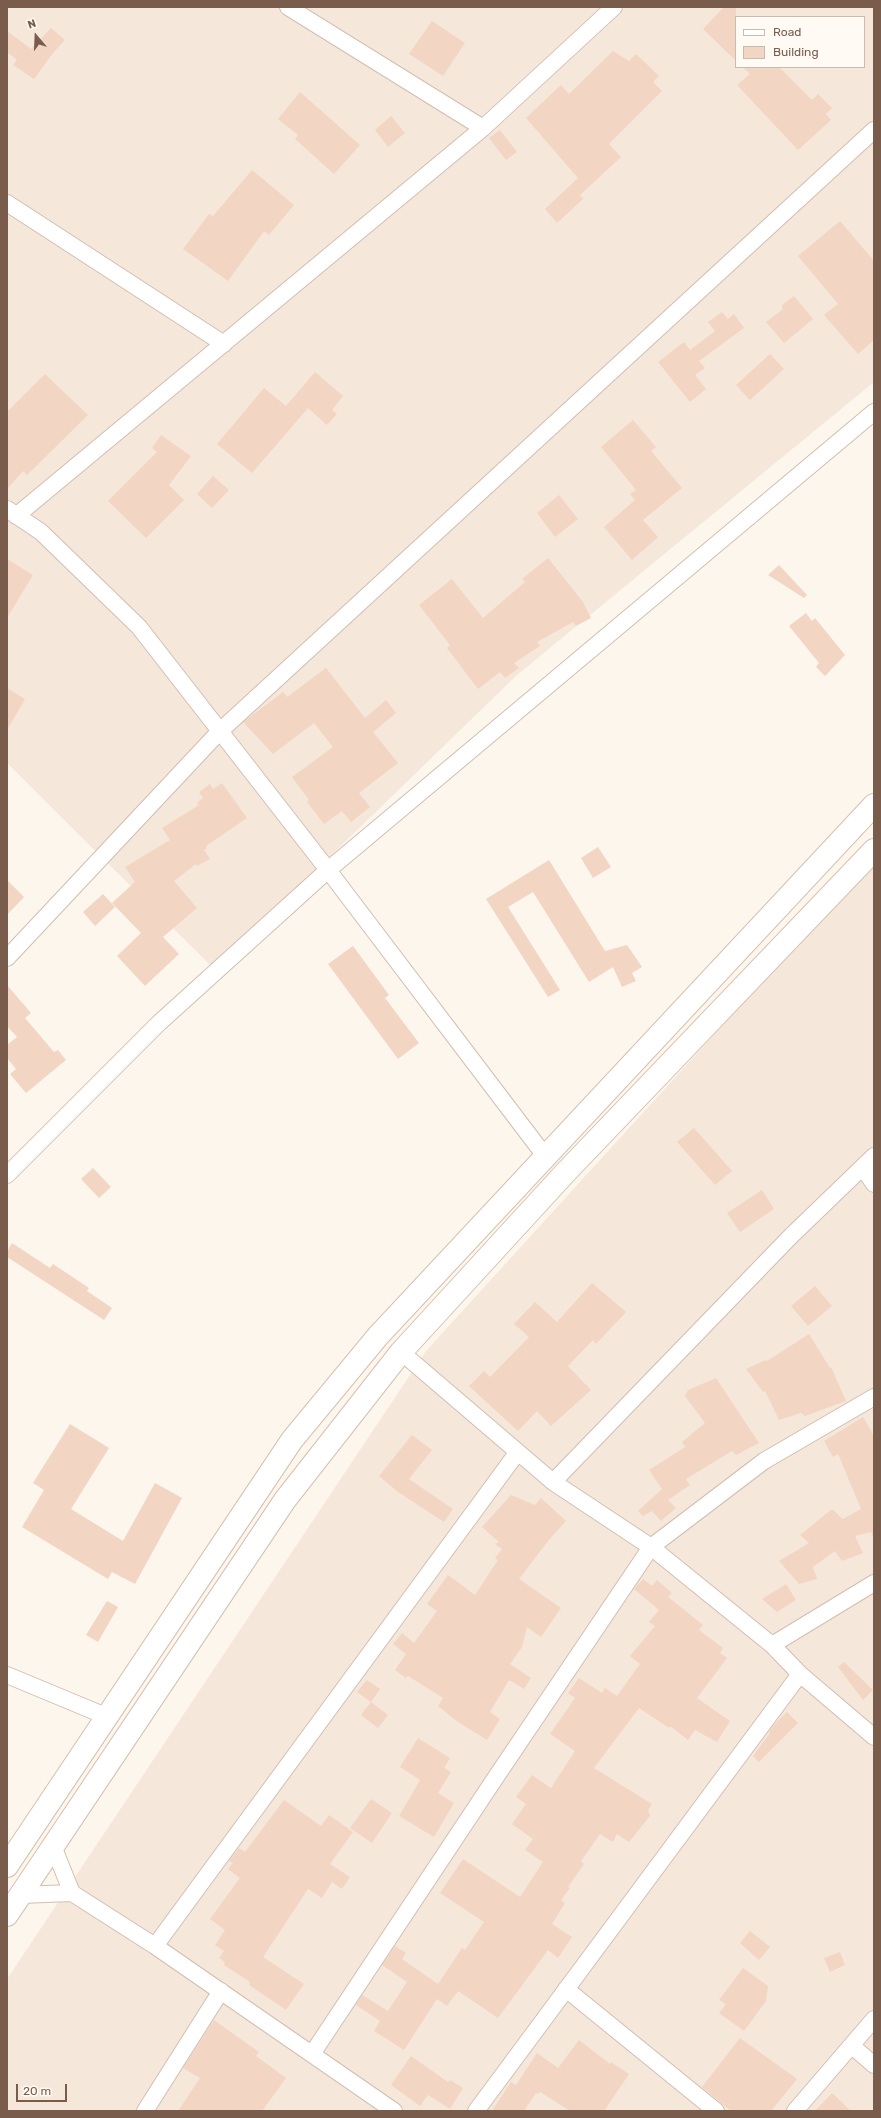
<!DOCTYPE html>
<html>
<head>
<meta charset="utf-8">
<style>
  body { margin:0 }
  #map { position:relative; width:881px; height:2118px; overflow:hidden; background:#fdf6ec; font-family:Rubik,sans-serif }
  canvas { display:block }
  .frame { position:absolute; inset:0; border:8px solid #7a5c4d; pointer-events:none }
  .legend { position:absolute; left:735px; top:16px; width:130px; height:52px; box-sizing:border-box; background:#fffaf3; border:1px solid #cabbb1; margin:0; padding:5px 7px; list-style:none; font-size:12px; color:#7a5c4d }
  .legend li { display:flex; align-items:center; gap:8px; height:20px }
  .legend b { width:20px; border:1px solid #cabbb1 }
  .north { position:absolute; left:16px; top:16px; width:40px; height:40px; -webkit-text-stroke:3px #fffaf3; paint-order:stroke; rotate:341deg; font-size:11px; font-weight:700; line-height:16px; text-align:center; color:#7a5c4d }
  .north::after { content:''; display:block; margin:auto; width:14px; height:18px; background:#7a5c4d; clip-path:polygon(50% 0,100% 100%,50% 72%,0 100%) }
  .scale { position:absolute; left:16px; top:2084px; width:51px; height:18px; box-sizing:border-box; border:2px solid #7a5c4d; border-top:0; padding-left:5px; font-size:12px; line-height:14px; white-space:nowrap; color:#7a5c4d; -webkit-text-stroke:3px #fffaf3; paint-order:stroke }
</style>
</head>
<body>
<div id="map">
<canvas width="881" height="2118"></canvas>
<div class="frame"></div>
<ul class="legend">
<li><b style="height:5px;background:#fff"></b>Road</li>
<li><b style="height:11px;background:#f3d5c3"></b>Building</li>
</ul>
<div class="north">N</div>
<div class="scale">20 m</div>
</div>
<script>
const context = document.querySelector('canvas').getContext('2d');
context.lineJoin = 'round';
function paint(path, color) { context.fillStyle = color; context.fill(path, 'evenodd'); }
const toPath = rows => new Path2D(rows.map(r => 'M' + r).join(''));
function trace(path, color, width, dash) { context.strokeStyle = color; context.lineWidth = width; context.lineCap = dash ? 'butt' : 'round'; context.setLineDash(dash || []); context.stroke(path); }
paint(toPath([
  [7,7,874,7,874,382,517,675,214,969,7,763],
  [736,17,864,17,864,67,736,67],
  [874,859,874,2111,7,2111,7,1979,426,1351]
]), '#f5e8da');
paint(toPath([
  [724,7,736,7,736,61,703,29],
  [432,21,465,43,443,76,409,54],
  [51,28,65,40,53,53,34,79,13,65,17,60,7,52,7,31,31,49],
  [613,51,629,61,636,54,659,76,653,82,662,91,609,144,621,157,580,195,583,199,557,223,545,209,578,178,526,118,561,85,569,94],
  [743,67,779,67,812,100,818,94,832,108,826,114,831,120,798,150,737,85,750,74],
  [300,92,360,145,334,174,295,139,298,135,278,119],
  [391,116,405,133,388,147,375,130],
  [500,130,517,152,506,160,489,138],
  [252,170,294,205,269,235,264,231,228,281,183,249,209,214,213,216],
  [840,221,874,261,874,340,858,354,824,315,838,304,798,256],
  [794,296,813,319,784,343,766,322,782,310,782,305],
  [722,312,728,319,734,314,744,328,699,361,705,368,695,375,706,389,690,402,658,362,684,342,690,350,715,331,708,322],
  [770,354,784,369,750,400,736,385],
  [315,372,343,396,332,410,337,414,327,425,308,408,252,473,217,444,264,388,286,406],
  [45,374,88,415,27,475,23,471,7,489,7,412],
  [633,420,656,447,651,451,682,488,643,520,658,537,632,560,604,527,635,500,630,494,636,490,601,447],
  [161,435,191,456,169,485,184,500,146,538,108,501,157,452,152,448],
  [213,476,229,490,212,508,197,494],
  [559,495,578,519,555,537,537,513],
  [548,558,583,602,591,618,576,626,573,622,537,642,540,646,514,663,519,668,505,678,500,672,478,689,447,648,450,645,419,605,452,579,483,618,525,582,522,579],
  [7,559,33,575,7,618],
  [779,565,807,595,804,598,768,575],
  [806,613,812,621,815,618,845,655,825,676,816,667,819,663,789,626],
  [326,668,365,718,386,700,396,713,373,732,398,763,359,793,370,807,351,822,342,811,324,824,307,802,309,800,292,777,333,747,314,723,273,754,243,722,283,692,287,697],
  [7,688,25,699,7,730],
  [222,783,247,818,206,846,207,848,204,850,210,859,197,866,196,864,174,881,197,908,163,937,179,954,145,986,117,956,141,933,112,903,135,882,125,867,170,840,162,828,199,805,197,803,203,798,199,792,210,784,213,789],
  [598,847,611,867,593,878,581,858],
  [549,860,605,951,627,945,642,967,632,973,636,981,622,987,613,967,589,982,533,892,508,907,560,990,548,997,486,899],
  [7,880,24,897,7,915],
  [103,894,115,907,95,926,83,912],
  [353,946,389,995,385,998,419,1043,398,1059,328,964],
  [7,985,31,1013,25,1018,54,1052,58,1050,66,1060,26,1093,10,1074,16,1069,7,1058,7,1045,17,1037,7,1026],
  [694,1128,732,1171,715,1185,677,1142],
  [93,1168,111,1187,99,1198,81,1179],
  [762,1190,774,1209,740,1232,727,1213],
  [12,1243,50,1268,53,1264,89,1288,87,1291,112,1308,104,1320,7,1257,7,1252],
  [592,1283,626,1312,596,1344,593,1340,568,1366,591,1390,551,1426,537,1411,518,1431,469,1386,484,1371,490,1377,529,1337,514,1324,535,1302,557,1322],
  [815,1286,832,1306,808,1326,791,1306],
  [809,1334,830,1368,831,1367,846,1401,805,1416,801,1413,779,1420,765,1391,763,1392,746,1369,766,1360,767,1361],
  [716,1378,759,1443,736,1455,732,1451,686,1479,690,1485,668,1500,676,1508,661,1521,652,1511,643,1516,638,1511,662,1489,649,1470,685,1447,682,1442,705,1423,685,1396,688,1390],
  [863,1417,874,1436,874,1539,871,1532,855,1536,863,1553,842,1561,835,1551,813,1567,817,1579,799,1584,779,1561,809,1543,800,1535,832,1509,843,1519,861,1509,838,1454,833,1457,824,1441],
  [70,1424,109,1448,71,1509,123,1541,155,1483,182,1498,135,1584,112,1572,108,1579,22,1527,44,1490,33,1483],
  [412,1435,432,1450,409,1479,453,1509,444,1522,398,1492,379,1476],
  [511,1495,535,1505,541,1498,566,1521,548,1541,519,1579,561,1608,541,1637,527,1627,522,1647,510,1664,531,1678,524,1689,509,1680,490,1712,500,1719,487,1740,458,1722,438,1706,443,1698,408,1676,406,1678,395,1670,406,1654,393,1644,402,1633,414,1643,437,1611,427,1604,448,1575,475,1595,498,1560,495,1558,502,1549,495,1544,499,1542,482,1527],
  [643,1579,652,1586,657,1580,672,1593,668,1597,703,1625,699,1630,723,1648,720,1653,727,1658,697,1698,730,1721,717,1742,695,1730,688,1740,670,1726,669,1728,639,1708,594,1768,652,1804,648,1810,650,1816,629,1842,617,1834,613,1842,600,1834,581,1861,584,1864,568,1887,570,1888,561,1900,565,1903,552,1924,572,1937,558,1958,548,1950,498,2018,458,1991,447,2006,437,1999,404,2050,374,2031,380,2021,356,2005,362,1995,388,2011,407,1982,382,1965,395,1946,406,1953,402,1959,438,1984,462,1948,465,1950,484,1922,440,1893,463,1859,520,1897,543,1862,525,1850,533,1839,512,1824,526,1804,516,1797,532,1775,551,1788,575,1751,550,1734,575,1698,568,1693,579,1678,602,1693,605,1688,617,1696,640,1664,630,1656,655,1626,649,1622,659,1610,634,1589],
  [786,1584,796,1600,777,1612,762,1599],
  [107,1601,118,1607,98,1642,86,1635],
  [844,1662,873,1690,863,1700,838,1667],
  [367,1680,380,1689,371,1702,357,1692],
  [371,1702,388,1715,378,1728,361,1715],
  [787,1712,798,1723,759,1762,753,1756,770,1733,769,1732,774,1725],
  [418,1738,450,1758,444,1768,451,1772,438,1793,454,1803,434,1837,399,1816,420,1780,400,1767],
  [371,1799,392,1813,372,1843,350,1828],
  [284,1800,321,1826,329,1815,353,1832,330,1864,350,1877,342,1889,332,1882,322,1898,308,1889,263,1957,304,1984,286,2010,249,1985,250,1982,224,1965,225,1962,219,1958,224,1951,215,1945,225,1930,210,1919,240,1878,228,1869,233,1863,229,1861,239,1848,245,1852],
  [750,1931,770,1947,759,1960,740,1943],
  [840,1952,845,1965,830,1972,824,1958],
  [743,1968,768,1986,766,2001,744,2031,719,2013,726,2004,719,2000],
  [214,2020,259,2052,256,2056,286,2078,262,2111,178,2111,200,2078,183,2068],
  [740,2038,797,2079,771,2111,731,2111,702,2087],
  [579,2040,610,2064,611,2062,629,2074,604,2111,570,2111,540,2092,538,2094,536,2093,524,2111,492,2111,511,2082,516,2085,537,2053,558,2068],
  [411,2056,448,2082,450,2080,463,2088,450,2109,428,2095,420,2106,391,2085],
  [832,2093,851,2111,815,2111]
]), '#f3d5c3');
const street = toPath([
  [288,7,483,128],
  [7,203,224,344],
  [7,509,41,532,139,627,328,870,545,1156],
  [16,516,483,128,614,7],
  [7,958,219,732,874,130],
  [863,1168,874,1184],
  [7,1175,159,1023,328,870,874,412],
  [401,1352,553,1482,651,1547,772,1645,800,1674,874,1737],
  [553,1482,791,1236,874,1156],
  [772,1645,874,1583],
  [7,1675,108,1717],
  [53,1846,72,1893,155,1946,394,2111],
  [20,1895,72,1893],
  [155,1946,517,1453],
  [566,1989,716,2111],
  [852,2046,874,2065],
  [312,2054,496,1777,651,1547,764,1461,874,1397],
  [145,2111,221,1991],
  [476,2111,800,1674],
  [795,2111,874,2019]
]);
const secondary = toPath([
  [7,1866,292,1440,378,1336,874,805],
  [7,1915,285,1500,401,1352,565,1173,874,850]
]);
trace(street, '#d1beb0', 18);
trace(secondary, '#d6c0b0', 24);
trace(street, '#fff', 16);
trace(secondary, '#fff', 22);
</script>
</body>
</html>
